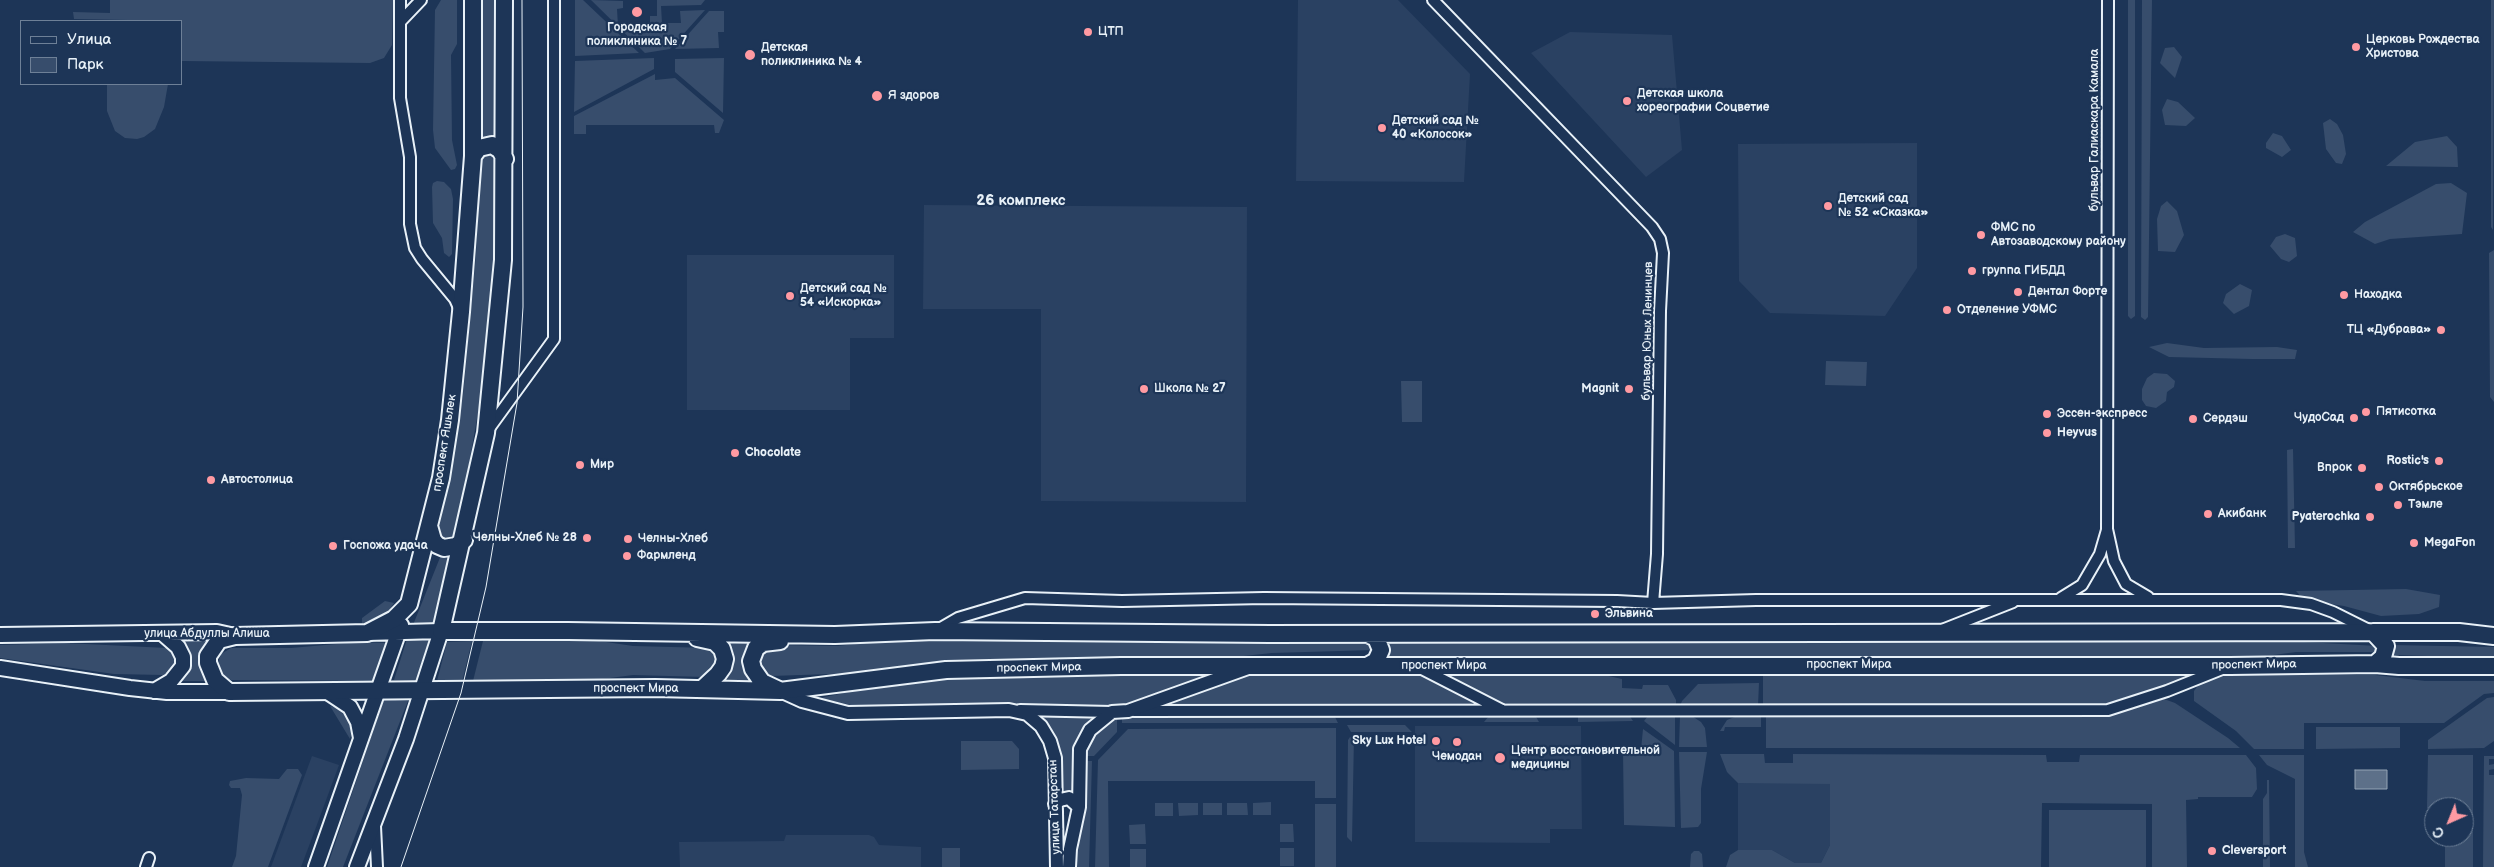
<!DOCTYPE html>
<html>
<head>
<meta charset="utf-8">
<style>
  body { margin:0 }
  #map { position:relative; width:2494px; height:867px; overflow:hidden; background:#1d3557; font-family:"Balsamiq Sans",sans-serif }
  canvas { display:block }
  .legend { position:absolute; left:20px; top:20px; width:162px; height:65px; box-sizing:border-box; background:#1d3557; border:1px solid #6e8097; margin:0; padding:6px 9px; list-style:none; font-size:15px; color:#e8f1f8 }
  .legend li { display:flex; align-items:center; gap:10px; height:25px }
  .legend b { width:25px; border:1px solid #6e8097 }
  .north { position:absolute; left:2424px; top:797px; width:50px; height:50px; box-sizing:border-box; background:#1d3557; border:1px solid #6e8097; border-radius:50%; rotate:224deg; font-size:14px; font-weight:700; line-height:20px; text-align:center; color:#e8f1f8 }
  .north::after { content:''; display:block; margin:auto; width:18px; height:22px; background:#ff9aa2; clip-path:polygon(50% 0,100% 100%,50% 72%,0 100%) }
</style>
</head>
<body>
<div id="map">
<canvas width="2494" height="867"></canvas>
<ul class="legend">
<li><b style="height:6px;background:#1d3557"></b>Улица</li>
<li><b style="height:14px;background:#374d6c"></b>Парк</li>
</ul>
<div class="north">С</div>
</div>
<script>
const context = document.querySelector('canvas').getContext('2d');
context.lineJoin = 'round';
function paint(path, color) { context.fillStyle = color; context.fill(path, 'evenodd'); }
const toPath = rows => new Path2D(rows.map(r => 'M' + r).join(''));
function trace(path, color, width, dash) { context.strokeStyle = color; context.lineWidth = width; context.lineCap = dash ? 'butt' : 'round'; context.setLineDash(dash || []); context.stroke(path); }
function label(font, color, halo, rows, align = 'center') {
  context.font = font + ' "Balsamiq Sans",sans-serif'; context.lineWidth = 4.5; context.setLineDash([]); context.textBaseline = 'middle'; context.strokeStyle = halo; context.fillStyle = color; for (const [text, x, y, turn = 0] of rows) {
    context.save(); context.translate(x, y); context.rotate((+turn || 0) * Math.PI / 180); context.textAlign = isNaN(turn) ? turn : align; if (halo) context.strokeText(text, 0, 0); context.fillText(text, 0, 0); context.restore();
  }
}
paint(toPath([
  [1298,0,1398,0,1470,74,1464,182,1296,181],
  [1570,32,1672,35,1682,150,1646,177,1531,53],
  [1917,143,1917,268,1885,316,1770,313,1739,281,1738,144],
  [924,205,1247,207,1246,502,1041,501,1041,309,923,309],
  [687,255,894,255,894,338,850,338,850,410,687,410],
  [1415,726,1581,726,1582,829,1550,829,1550,843,1415,842],
  [312,756,339,765,315,830,301,867,271,867],
  [1738,783,1830,783,1830,845,1821,863,1795,863,1772,850,1738,850],
  [786,835,869,835,874,837,879,845,921,847,921,867,680,867,679,842,784,841]
]), '#2a4162');
paint(toPath([
  [110,0,393,0,392,45,384,58,370,63,181,61,181,21,74,19,73,12,110,13],
  [441,0,457,0,457,44,451,55,452,140,457,165,455,169,451,170,435,148,433,130,435,10],
  [479,0,496,0,498,141,490,138,479,141],
  [575,0,583,0,639,53,575,56],
  [591,0,623,1,623,8,617,9,618,26,650,26,650,16,657,16,657,0,705,0,701,5,661,6,662,23,681,23,680,11,705,10,670,49,645,53],
  [2128,0,2135,0,2135,316,2131,319,2128,316],
  [2142,0,2152,0,2148,317,2145,320,2141,317],
  [2491,0,2494,0,2493,230,2491,227],
  [709,11,724,11,724,32,718,32,719,48,675,49],
  [2174,47,2182,57,2175,78,2160,63,2165,48],
  [654,58,654,69,574,112,575,61],
  [724,58,723,113,675,72,675,59],
  [655,74,655,80,675,78,724,120,719,133,715,133,714,125,586,125,586,134,574,134,574,116],
  [107,84,168,84,164,107,155,129,144,137,137,139,125,138,115,131,107,111],
  [2167,99,2178,102,2195,118,2186,126,2165,125,2162,110],
  [2330,119,2337,124,2343,135,2346,154,2342,164,2336,163,2326,149,2323,123],
  [2273,133,2282,136,2291,150,2282,157,2266,148,2266,143],
  [2447,136,2457,147,2458,167,2386,166,2415,142],
  [486,150,496,157,494,256,481,396,456,537,449,541,439,537,438,529,463,395,476,254,480,155],
  [437,181,444,182,451,189,453,199,452,254,449,257,444,253,442,238,433,223,432,187,433,183],
  [2451,183,2467,193,2462,234,2390,239,2375,244,2353,232,2365,222,2436,184],
  [2167,201,2177,211,2184,235,2175,252,2158,251,2157,219,2161,206],
  [2285,234,2295,238,2297,256,2289,262,2281,259,2270,246,2276,237],
  [2494,250,2494,402,2490,397,2489,253],
  [2240,284,2252,290,2249,306,2234,314,2223,303,2226,294],
  [2167,343,2204,348,2277,347,2297,350,2295,359,2252,359,2169,357,2149,347],
  [1826,361,1867,362,1866,386,1825,385],
  [2154,373,2167,374,2175,381,2174,387,2167,392,2166,401,2156,408,2146,406,2142,400,2142,389,2147,378],
  [1401,381,1422,381,1422,422,1402,422],
  [2293,449,2295,548,2288,548,2287,450],
  [441,555,451,557,434,624,413,625],
  [2406,589,2440,595,2439,607,2419,614,2381,616,2344,606,2304,600,2296,591],
  [385,601,394,603,385,617,372,624,362,624,362,618],
  [407,639,429,640,418,681,394,680],
  [586,639,633,646,710,648,714,651,718,661,705,677,633,675,587,681,473,681,483,641],
  [724,640,754,641,754,681,722,684,732,672,732,659],
  [182,641,209,641,208,681,182,681,190,666,190,657],
  [472,641,462,682,437,681,447,642],
  [946,641,1370,641,1374,650,1272,653,1225,658,947,660,860,673,771,676,765,675,758,665,761,652,774,645,838,646,871,642],
  [1388,641,2286,641,2378,646,2376,652,2296,652,2251,658,1386,657],
  [359,642,387,643,372,681,231,680,221,675,217,665,221,654,231,648,291,648],
  [65,643,167,648,175,655,176,662,174,668,163,675,114,674,0,658,0,645],
  [2391,645,2494,647,2494,658,2394,655],
  [1446,674,1600,674,1622,679,1622,688,1642,689,1643,685,1668,685,1676,700,1676,706,1506,706],
  [1763,674,2196,675,2107,706,1763,706],
  [972,675,1121,674,1212,675,1125,706,876,706,851,705,820,698,892,683],
  [1243,675,1423,675,1473,701,1471,705,1159,706],
  [2227,675,2375,675,2425,681,2494,681,2494,693,2484,694,2444,723,2304,723,2304,749,2254,749,2236,731,2194,701,2194,691,2199,684],
  [1759,683,1758,706,1680,706,1682,701,1698,684],
  [2494,697,2494,741,2484,748,2428,749,2428,740,2487,698],
  [384,699,408,701,343,867,327,867],
  [2164,699,2175,703,2228,738,2240,748,1766,748,1766,716,2109,714],
  [330,706,340,709,351,722,353,729,350,739],
  [1038,714,1096,715,1082,730,1074,750,1073,791,1061,792,1060,749,1051,728],
  [1330,715,1335,717,1338,723,1122,723,1122,716],
  [1535,715,1539,722,1484,722,1489,716],
  [1578,715,1629,715,1633,721,1578,722],
  [1648,716,1675,716,1675,745,1644,721],
  [1680,716,1692,716,1701,722,1705,728,1707,747,1679,747],
  [1737,716,1761,716,1761,727,1725,727,1724,731,1720,731,1727,720],
  [1117,717,1117,732,1094,756,1086,756,1093,738,1104,726],
  [1347,725,1405,725,1412,732,1351,732],
  [2316,727,2400,727,2400,748,2316,749],
  [1336,728,1336,798,1315,798,1315,781,1108,781,1109,867,1095,867,1098,760,1128,729],
  [1643,729,1674,751,1675,827,1624,825,1623,752,1641,750],
  [1354,736,1352,842,1347,837,1348,740,1350,737],
  [961,741,1012,741,1019,749,1019,769,961,770],
  [1679,752,1707,752,1701,789,1701,823,1698,827,1681,828],
  [1720,754,1764,754,1765,763,1793,763,1793,754,2046,755,2047,762,2079,762,2080,755,2246,755,2256,768,2257,789,2252,797,2198,797,2198,799,2186,800,2187,867,2152,867,2152,804,2042,803,2041,867,1726,867,1730,855,1738,850,1772,850,1795,863,1821,863,1830,845,1830,784,1738,783,1727,772],
  [2259,755,2304,755,2304,852,2308,867,2295,867,2295,779,2267,765],
  [2428,755,2473,755,2473,867,2445,867,2445,837,2464,837,2464,807,2434,807,2434,812,2427,808],
  [2484,756,2494,756,2494,759,2489,759,2489,765,2494,764,2494,769,2489,770,2489,775,2494,775,2494,867,2483,867],
  [1086,761,1092,761,1089,867,1076,867,1084,807],
  [287,769,298,769,302,775,268,867,232,867,236,856,242,795,240,788,231,788,229,785,230,781,246,778,279,779],
  [2267,780,2269,780,2270,867,2263,867,2263,799,2267,793],
  [1271,802,1271,815,1253,815,1253,803],
  [1155,803,1173,803,1173,816,1155,816],
  [1178,803,1198,803,1198,815,1179,816],
  [1203,803,1222,803,1222,815,1203,815],
  [1227,803,1247,803,1248,815,1227,815],
  [1315,804,1336,804,1336,867,1315,867],
  [2049,810,2146,810,2146,867,2049,867],
  [1145,824,1146,844,1130,844,1129,825],
  [1280,824,1293,824,1294,842,1280,842],
  [942,848,960,848,960,867,942,867],
  [1280,848,1294,848,1294,866,1280,866],
  [1130,849,1146,849,1146,867,1130,867],
  [1694,851,1699,851,1702,854,1703,867,1690,867,1691,854]
]), '#374d6c');
const water = toPath([
  [2355,770,2387,770,2387,789,2355,789,2355,770]
]);
paint(water, '#5d7089');
trace(water, '#95a4b5', 1);
const minor = toPath([
  [400,0,400,98,410,157,410,224,415,248,422,259,455,299,460,310],
  [1433,0,1625,199,1652,227,1660,239,1663,253,1660,311,1657,554,1653,603],
  [2108,0,2107,529,2114,561,2126,584,2148,597],
  [400,22,421,0],
  [488,430,554,339,554,0],
  [2061,598,2082,585,2100,554,2107,530],
  [939,629,958,618,1025,598,1122,601,1264,598,1617,601,1653,603,1756,600,2281,600,2311,604,2333,612,2367,629],
  [1942,630,2013,602],
  [1422,669,1502,710],
  [1020,710,1112,712],
  [1134,711,2108,710,2167,691,2222,669],
  [375,826,377,867],
  [146,867,149,858]
]);
const tertiary = toPath([
  [780,691,802,701,848,713,1009,710,1027,714,1041,726,1050,741,1055,758,1057,867],
  [1055,804,1060,800,1069,798,1079,807],
  [1069,867,1070,849,1079,807,1080,749,1090,730,1112,712,1128,711,1248,668]
]);
const secondary = toPath([
  [0,635,217,632,235,636],
  [0,668,130,688,167,692,229,692],
  [154,691,171,681,183,666,183,657,178,647,162,633],
  [326,691,350,707,358,722,361,738],
  [316,867,401,625],
  [357,867,406,739,441,631,367,633]
]);
const primary = toPath([
  [473,0,473,156,461,312,450,420,441,478,409,604,394,619,367,633,235,636,219,640,208,656,208,663,215,680,229,692,655,688,780,691,946,670,1121,666,2230,666,2375,664,2399,666,2494,666],
  [504,0,503,260,486,433,441,631,568,631,835,635,935,631,1270,634,2373,632,2459,632,2494,636],
  [473,156,479,148,492,145,500,150,505,159],
  [429,526,433,540,437,545,444,548,456,546,464,540],
  [2373,632,2386,646,2383,657,2375,664],
  [697,638,715,642,722,649,725,659,723,667,718,674,702,689],
  [1367,666,1376,661,1381,650,1376,638,1368,634],
  [779,690,762,682,753,669,751,661,756,648,763,643,780,641]
]);
trace(minor, '#e8f1f8', 14);
trace(tertiary, '#e8f1f8', 16);
trace(secondary, '#e8f1f8', 18);
trace(primary, '#e8f1f8', 20);
trace(minor, '#1d3557', 10);
trace(tertiary, '#1d3557', 12);
trace(secondary, '#1d3557', 14);
trace(primary, '#1d3557', 16);
trace(toPath([
  [401,867,461,693,486,587,517,403,523,307,522,0]
]), '#e8f1f8', 1);
for (const [x, y, r, color] of [
  [637,12,6,"#ff9aa2"],
  [1088,32,5,"#ff9aa2"],
  [2356,47,5,"#ff9aa2"],
  [750,55,6,"#ff9aa2"],
  [877,96,6,"#ff9aa2"],
  [1627,101,5,"#ff9aa2"],
  [1382,128,5,"#ff9aa2"],
  [1828,206,5,"#ff9aa2"],
  [1981,235,5,"#ff9aa2"],
  [1972,271,5,"#ff9aa2"],
  [2018,292,5,"#ff9aa2"],
  [2344,295,5,"#ff9aa2"],
  [790,296,5,"#ff9aa2"],
  [1947,310,5,"#ff9aa2"],
  [2441,330,5,"#ff9aa2"],
  [1144,389,5,"#ff9aa2"],
  [1629,389,5,"#ff9aa2"],
  [2366,412,5,"#ff9aa2"],
  [2047,414,5,"#ff9aa2"],
  [2354,418,5,"#ff9aa2"],
  [2193,419,5,"#ff9aa2"],
  [2047,433,5,"#ff9aa2"],
  [735,453,5,"#ff9aa2"],
  [2439,461,5,"#ff9aa2"],
  [580,465,5,"#ff9aa2"],
  [2362,468,5,"#ff9aa2"],
  [211,480,5,"#ff9aa2"],
  [2379,487,5,"#ff9aa2"],
  [2398,505,5,"#ff9aa2"],
  [2208,514,5,"#ff9aa2"],
  [2370,517,5,"#ff9aa2"],
  [587,538,5,"#ff9aa2"],
  [628,539,5,"#ff9aa2"],
  [2414,543,5,"#ff9aa2"],
  [333,546,5,"#ff9aa2"],
  [627,556,5,"#ff9aa2"],
  [1595,614,5,"#ff9aa2"],
  [1436,741,5,"#ff9aa2"],
  [1457,742,5,"#ff9aa2"],
  [1500,758,6,"#ff9aa2"],
  [2212,851,5,"#ff9aa2"]
]) { const dot = new Path2D(); dot.arc(x, y, r, 0, 2 * Math.PI); context.fillStyle = color; context.fill(dot); trace(dot, '#1d3557', 2); }
label('bold 12px', '#e8f1f8', '#1d3557', [
  ["Городская",637,28,"center"],
  ["поликлиника № 7",637,42,"center"],
  ["ЦТП",1098,32],
  ["Церковь Рождества",2366,40],
  ["Христова",2366,54],
  ["Детская",761,48],
  ["поликлиника № 4",761,62],
  ["Детская школа",1637,94],
  ["хореографии Соцветие",1637,108],
  ["Я здоров",888,96],
  ["Детский сад №",1392,121],
  ["40 «Колосок»",1392,135],
  ["Детский сад",1838,199],
  ["№ 52 «Сказка»",1838,213],
  ["ФМС по",1991,228],
  ["Автозаводскому району",1991,242],
  ["группа ГИБДД",1982,271],
  ["Детский сад №",800,289],
  ["54 «Искорка»",800,303],
  ["Дентал Форте",2028,292],
  ["Находка",2354,295],
  ["Отделение УФМС",1957,310],
  ["ТЦ «Дубрава»",2431,330,"right"],
  ["Школа № 27",1154,389],
  ["Magnit",1619,389,"right"],
  ["Пятисотка",2376,412],
  ["Эссен-экспресс",2057,414],
  ["ЧудоСад",2344,418,"right"],
  ["Сердэш",2203,419],
  ["Heyvus",2057,433],
  ["Chocolate",745,453],
  ["Rostic's",2429,461,"right"],
  ["Мир",590,465],
  ["Впрок",2352,468,"right"],
  ["Автостолица",221,480],
  ["Октябрьское",2389,487],
  ["Тэмле",2408,505],
  ["Акибанк",2218,514],
  ["Pyaterochka",2360,517,"right"],
  ["Челны-Хлеб № 28",577,538,"right"],
  ["Челны-Хлеб",638,539],
  ["MegaFon",2424,543],
  ["Госпожа удача",343,546],
  ["Фармленд",637,556],
  ["Эльвина",1605,614],
  ["Sky Lux Hotel",1426,741,"right"],
  ["Центр восстановительной",1511,751],
  ["медицины",1511,765],
  ["Чемодан",1457,757,"center"],
  ["Cleversport",2222,851]
], 'left');
label('12px', '#e8f1f8', '#1d3557', [
  ["бульвар Галиаскара Камала",2095,130,-90],
  ["бульвар Юных Ленинцев",1648,331,-89],
  ["проспект Яшьлек",445,443,-81],
  ["улица Абдуллы Алиша",207,634],
  ["проспект Мира",1849,665],
  ["проспект Мира",2254,665,-1],
  ["проспект Мира",1444,666],
  ["проспект Мира",1039,668,-1],
  ["проспект Мира",636,689],
  ["улица Татарстан",1055,807,-92]
]);
label('bold 15px', '#e8f1f8', '#1d3557', [
  ["26 комплекс",1021,201]
]);
</script>
</body>
</html>
